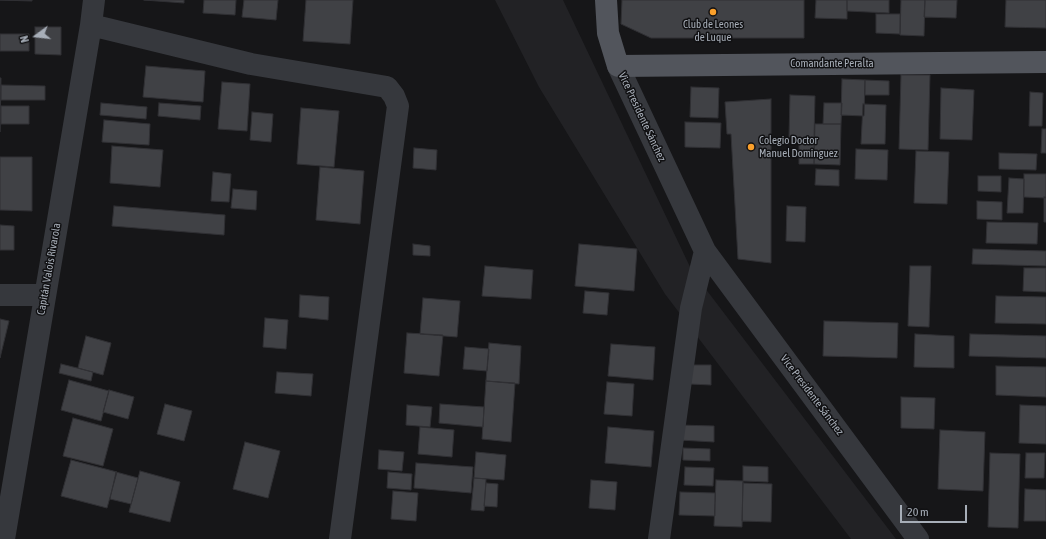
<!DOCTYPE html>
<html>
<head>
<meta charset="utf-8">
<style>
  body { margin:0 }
  #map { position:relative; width:1046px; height:539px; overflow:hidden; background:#161618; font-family:"Asap Condensed",sans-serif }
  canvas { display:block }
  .north { position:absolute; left:16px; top:16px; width:40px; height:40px; -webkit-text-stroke:3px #111113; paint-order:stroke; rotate:255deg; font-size:11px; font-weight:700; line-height:16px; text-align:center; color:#a7aeb8 }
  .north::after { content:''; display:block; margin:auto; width:14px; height:18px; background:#a7aeb8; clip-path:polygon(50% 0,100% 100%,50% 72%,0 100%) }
  .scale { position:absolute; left:900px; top:505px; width:67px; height:18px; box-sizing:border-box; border:2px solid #a7aeb8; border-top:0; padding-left:5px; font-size:12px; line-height:14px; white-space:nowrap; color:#a7aeb8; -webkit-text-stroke:3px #111113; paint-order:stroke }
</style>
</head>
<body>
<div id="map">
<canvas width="1046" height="539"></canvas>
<div class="north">N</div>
<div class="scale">20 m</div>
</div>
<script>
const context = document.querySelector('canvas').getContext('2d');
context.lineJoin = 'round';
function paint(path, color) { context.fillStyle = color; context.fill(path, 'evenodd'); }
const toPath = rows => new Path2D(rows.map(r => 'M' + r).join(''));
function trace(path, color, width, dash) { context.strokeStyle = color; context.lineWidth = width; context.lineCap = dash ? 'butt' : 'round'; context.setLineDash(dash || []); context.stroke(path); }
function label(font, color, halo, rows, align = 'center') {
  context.font = font + ' "Asap Condensed",sans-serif'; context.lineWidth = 3; context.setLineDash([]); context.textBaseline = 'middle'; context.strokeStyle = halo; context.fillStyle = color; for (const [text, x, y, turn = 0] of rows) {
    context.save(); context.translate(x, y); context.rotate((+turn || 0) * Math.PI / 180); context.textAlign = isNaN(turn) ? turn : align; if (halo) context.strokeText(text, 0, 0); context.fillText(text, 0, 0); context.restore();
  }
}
paint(toPath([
  [495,0,563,0,692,271,896,539,851,539,665,294,539,87]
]), '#222225');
const building = toPath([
  [0,0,32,0,32,1,0,0],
  [144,0,184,0,184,3,144,0],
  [204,0,236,0,235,15,203,13,204,0],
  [244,0,278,0,276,20,242,17,244,0],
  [306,0,353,0,350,44,303,41,306,0],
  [622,0,804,0,804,38,651,38,621,24,622,0],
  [816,0,847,0,847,19,815,18,816,0],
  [847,0,889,0,889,13,847,11,847,0],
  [901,0,925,0,924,36,900,35,901,0],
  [925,0,957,0,956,18,924,17,925,0],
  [1006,0,1046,0,1046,28,1005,27,1006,0],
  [876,14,900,14,900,34,876,33,876,14],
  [35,27,61,27,61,55,35,54,35,27],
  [0,34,29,34,29,51,0,51,0,34],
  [146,66,205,71,203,102,143,97,146,66],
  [901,75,930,75,928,150,899,149,901,75],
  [0,78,1,78,0,132,0,78],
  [842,79,865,80,864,116,841,115,842,79],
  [865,80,889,81,889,95,865,95,865,80],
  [222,82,250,84,247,131,218,129,222,82],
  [1,85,45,86,45,100,1,100,1,85],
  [691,87,719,88,718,118,690,117,691,87],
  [941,88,974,90,972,140,940,139,941,88],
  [1030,92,1043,93,1042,126,1029,126,1030,92],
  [790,95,815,96,814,138,789,137,790,95],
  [771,99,771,263,738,259,731,134,727,134,725,102,771,99],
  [101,103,147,107,146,119,100,115,101,103],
  [159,103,201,106,200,120,158,116,159,103],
  [824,103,842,103,841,124,823,124,824,103],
  [863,104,886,105,885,144,861,144,863,104],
  [1,106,29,106,29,124,1,124,1,106],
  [301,108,339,111,334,167,297,164,301,108],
  [252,112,273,114,271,142,250,140,252,112],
  [104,120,150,124,149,145,102,142,104,120],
  [685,122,721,123,720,148,685,147,685,122],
  [815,124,841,124,840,165,814,164,815,124],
  [1042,129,1046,129,1046,153,1041,153,1042,129],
  [799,138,814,138,814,164,799,164,799,138],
  [112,146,163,150,160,187,110,183,112,146],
  [414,148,437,150,436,170,413,168,414,148],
  [856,149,888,150,887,180,855,179,856,149],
  [916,151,949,152,947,204,914,203,916,151],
  [999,153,1037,154,1036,170,999,169,999,153],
  [0,157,32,157,32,211,0,210,0,157],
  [320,167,364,171,360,224,316,220,320,167],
  [816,169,839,170,839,186,815,185,816,169],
  [213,172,231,174,229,202,211,201,213,172],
  [1024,174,1046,174,1046,198,1024,197,1024,174],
  [978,176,1001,176,1001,192,978,191,978,176],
  [1009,178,1024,179,1023,213,1007,213,1009,178],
  [233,189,257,191,256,210,231,208,233,189],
  [1044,197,1046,197,1046,222,1044,222,1044,197],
  [977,201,1002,202,1002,220,977,219,977,201],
  [114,206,225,215,224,235,112,226,114,206],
  [787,206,806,207,805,242,786,241,787,206],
  [987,222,1038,223,1037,244,986,243,987,222],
  [0,225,14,226,14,250,0,250,0,225],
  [413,244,430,246,430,256,413,255,413,244],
  [579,244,637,249,634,291,575,286,579,244],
  [973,249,1046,251,1046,266,972,264,973,249],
  [485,266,533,270,531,299,482,296,485,266],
  [910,266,931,266,929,327,908,326,910,266],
  [1024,268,1046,268,1046,292,1023,291,1024,268],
  [585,291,609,293,607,315,583,313,585,291],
  [300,295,329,297,328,320,299,317,300,295],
  [996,296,1046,297,1046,324,995,323,996,296],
  [423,298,460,301,457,337,420,334,423,298],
  [265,318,288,320,286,349,263,347,265,318],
  [0,319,9,321,0,358,0,319],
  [824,321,898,323,897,358,823,356,824,321],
  [407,333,443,335,439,376,404,373,407,333],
  [915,334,954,336,954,368,914,367,915,334],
  [970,334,1046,336,1046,358,969,356,970,334],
  [86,336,111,343,103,375,78,368,86,336],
  [489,343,521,346,519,384,486,381,489,343],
  [611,344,655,347,653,380,608,376,611,344],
  [465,347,489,349,487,371,463,369,465,347],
  [61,364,93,372,91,381,59,373,61,364],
  [690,365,711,365,711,385,690,384,690,365],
  [996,366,1046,367,1046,397,996,395,996,366],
  [277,372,313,374,311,396,275,393,277,372],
  [69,380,109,391,101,421,61,410,69,380],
  [486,381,515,383,511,442,482,439,486,381],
  [607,382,634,384,632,416,604,414,607,382],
  [109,390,134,397,128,419,103,412,109,390],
  [901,397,935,398,934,429,901,428,901,397],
  [165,404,192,411,184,441,157,434,165,404],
  [440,404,484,407,483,427,439,423,440,404],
  [407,405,432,407,430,427,406,425,407,405],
  [1020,405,1046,406,1046,444,1019,443,1020,405],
  [73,418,113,429,103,466,63,456,73,418],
  [679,425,714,426,714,442,679,440,679,425],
  [420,427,454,430,452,457,418,454,420,427],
  [608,427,654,431,651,467,605,463,608,427],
  [940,430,985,432,983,491,938,489,940,430],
  [245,442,280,451,268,498,233,489,245,442],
  [683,448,710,449,710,461,683,460,683,448],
  [379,450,404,452,402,471,378,469,379,450],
  [476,452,506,455,504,480,474,478,476,452],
  [990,453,1020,454,1018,528,988,527,990,453],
  [1026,453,1045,453,1044,478,1025,478,1026,453],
  [71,460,117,472,107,508,61,496,71,460],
  [416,463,473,467,471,493,414,488,416,463],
  [743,466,768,467,768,482,743,481,743,466],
  [685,467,714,468,713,486,684,485,685,467],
  [140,471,180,482,170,522,129,512,140,471],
  [116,472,138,478,131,504,110,499,116,472],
  [388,472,412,474,411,490,387,488,388,472],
  [474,478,486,479,484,511,471,510,474,478],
  [591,480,617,482,615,510,589,508,591,480],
  [716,480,743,481,742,527,714,526,716,480],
  [486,483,498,484,497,507,484,506,486,483],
  [743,483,772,484,771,522,742,521,743,483],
  [1025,489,1046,490,1046,521,1024,521,1025,489],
  [393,491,418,493,416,521,391,519,393,491],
  [680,492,715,493,715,516,679,515,680,492]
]);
paint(building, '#404145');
trace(building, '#303034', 1);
trace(toPath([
  [91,25,251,64,387,87,394,96,398,106,340,539],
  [618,66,705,251,918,539],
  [0,295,44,295],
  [4,539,91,25,94,0],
  [659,539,691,308,705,251]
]), '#36383d', 22);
trace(toPath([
  [606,0,608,33,618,66,1046,62]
]), '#52555c', 22);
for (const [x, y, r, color] of [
  [713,12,4,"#fba02b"],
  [751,147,4,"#fba02b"]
]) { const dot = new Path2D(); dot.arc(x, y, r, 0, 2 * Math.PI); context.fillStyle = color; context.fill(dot); trace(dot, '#111113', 1.5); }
label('11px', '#a7aeb8', '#111113', [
  ["Club de Leones",713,25],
  ["de Luque",713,38],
  ["Colegio Doctor",759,141,"left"],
  ["Manuel Dominguez",759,154,"left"]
]);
label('11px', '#a7aeb8', '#111113', [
  ["Comandante Peralta",832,64],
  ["Vice Presidente Sánchez",642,117,65],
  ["Capitán Valois Rivarola",49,269,-80],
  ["Vice Presidente Sánchez",812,395,53]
]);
</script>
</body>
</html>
